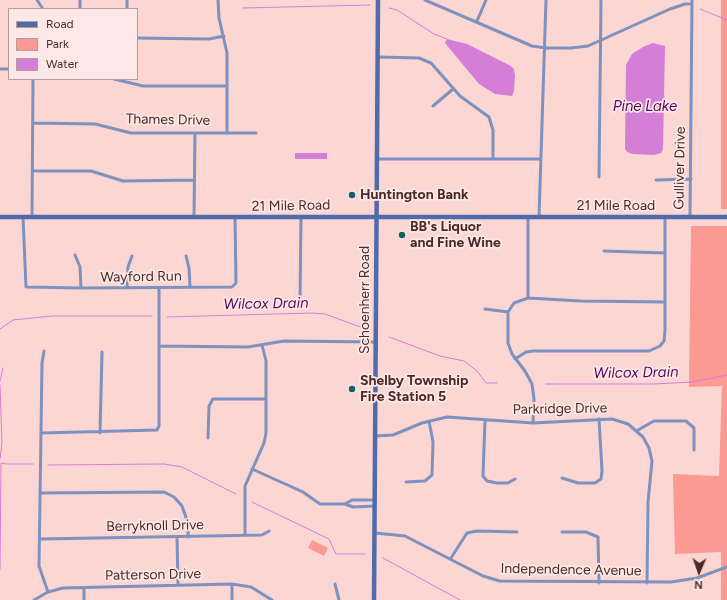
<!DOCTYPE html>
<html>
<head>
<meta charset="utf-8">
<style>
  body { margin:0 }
  #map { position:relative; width:727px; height:600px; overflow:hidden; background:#fcd6d2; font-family:Figtree,sans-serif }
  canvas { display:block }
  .legend { position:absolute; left:8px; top:8px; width:130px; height:72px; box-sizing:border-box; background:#fce8e6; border:1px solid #b69c99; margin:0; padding:5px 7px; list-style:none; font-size:12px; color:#4c2926 }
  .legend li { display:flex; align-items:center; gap:8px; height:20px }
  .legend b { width:20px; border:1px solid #b69c99 }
  .north { position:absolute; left:679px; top:552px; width:40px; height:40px; -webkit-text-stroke:3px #fce8e6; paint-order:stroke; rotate:182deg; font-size:11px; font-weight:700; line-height:16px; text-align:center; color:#4c2926 }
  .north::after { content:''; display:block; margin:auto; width:14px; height:18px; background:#4c2926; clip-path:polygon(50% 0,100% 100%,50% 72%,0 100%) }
</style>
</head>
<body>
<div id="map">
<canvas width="727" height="600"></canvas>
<ul class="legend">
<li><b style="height:5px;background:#506bac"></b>Road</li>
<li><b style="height:11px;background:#fa9a92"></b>Park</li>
<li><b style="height:11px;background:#d47ed8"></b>Water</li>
</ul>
<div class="north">N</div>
</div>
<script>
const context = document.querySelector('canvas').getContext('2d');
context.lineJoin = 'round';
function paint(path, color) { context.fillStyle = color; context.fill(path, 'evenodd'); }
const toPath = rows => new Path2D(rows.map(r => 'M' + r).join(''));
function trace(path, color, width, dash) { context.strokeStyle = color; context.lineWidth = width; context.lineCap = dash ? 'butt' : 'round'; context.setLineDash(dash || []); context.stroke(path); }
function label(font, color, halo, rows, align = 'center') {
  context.font = font + ' Figtree,sans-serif'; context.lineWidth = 3.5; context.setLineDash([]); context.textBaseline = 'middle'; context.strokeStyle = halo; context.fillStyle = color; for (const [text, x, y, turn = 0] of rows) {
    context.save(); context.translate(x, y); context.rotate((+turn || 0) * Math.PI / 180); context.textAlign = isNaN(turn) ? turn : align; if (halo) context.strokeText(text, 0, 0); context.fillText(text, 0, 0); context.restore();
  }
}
paint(toPath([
  [721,0,727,0,727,209,721,209],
  [691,226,727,226,727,600,721,600,721,552,675,554,673,474,719,476,722,386,689,387],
  [312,540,328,548,324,556,308,548]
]), '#fa9a92');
paint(toPath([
  [447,39,467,44,511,66,514,69,515,76,514,91,512,96,495,94,479,84,445,43],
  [653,43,665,46,663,149,661,153,654,155,632,154,627,152,625,149,626,65,632,54,643,47],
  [295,153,327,153,327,159,295,159]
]), '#d47ed8');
trace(toPath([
  [243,8,370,5],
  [389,8,397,10,434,34,447,39],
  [700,9,727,20],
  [167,317,312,313,325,314,363,328],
  [0,329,13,320,52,316,152,316],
  [389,337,440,356,464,361,477,371,486,383,497,383],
  [0,381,3,368],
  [546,384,654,384,692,382,727,375],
  [0,385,2,443,0,459],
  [8,464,33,464],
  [48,465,164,464,182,467,236,494],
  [252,502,329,539,336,554,365,554],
  [383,558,460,600],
  [0,569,1,463,7,464]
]), '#d47ed8', 1);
trace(toPath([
  [37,0,43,9],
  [218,0,219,18,227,53,227,132],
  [425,0,532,46,546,48,571,48,588,46,670,9,685,4,692,4],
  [80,9,80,0],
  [127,9,127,0],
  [477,21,486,0],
  [137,38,209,39,224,36],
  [378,57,419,58,431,63,460,96,489,117,493,130,493,158],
  [0,69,9,69],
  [114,79,143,86,227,86],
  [433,106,453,89],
  [33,123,95,124,131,133,256,133],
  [377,159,541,159],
  [33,171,91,171,123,181,194,180],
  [599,177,601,0],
  [656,180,691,179],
  [23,217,26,287,81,288,232,287,236,283,235,217],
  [32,217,33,79],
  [194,217,195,133],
  [539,217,546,0],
  [690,217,692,0],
  [604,251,665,253],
  [75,255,80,267,81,288],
  [186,256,189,268,190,287],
  [127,288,128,267,132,256],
  [528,298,528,217],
  [300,302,301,217],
  [485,309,508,312],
  [160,346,248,347,284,341,376,342],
  [44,351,42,363,39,566,48,592],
  [515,359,526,352,533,351,649,351,660,346,664,341,665,331,665,217],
  [485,420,483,476,487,481,497,483,508,483,515,479],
  [533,423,534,399,532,384,525,371,512,354,508,343,508,312,514,303,528,298,581,301,665,302],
  [638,430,654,421,686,421,694,428,694,450],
  [41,433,157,430,159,426,159,288],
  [100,433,102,352],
  [375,436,393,435,422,423,447,417,533,423,612,419,628,424,643,437,649,448,652,461,648,502,647,583],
  [208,438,209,406,213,399,266,399],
  [252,469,303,492,320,504,345,504],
  [562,478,578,483,595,483,601,479,602,471,599,419],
  [406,482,425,481,432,475,433,442,429,421],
  [41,493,164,492,174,497,182,506,188,523,188,537],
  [375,506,353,507,345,504,352,500,375,500],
  [562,532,586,532,598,537,599,583],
  [375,533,405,536,483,576,500,581,671,582,697,578,727,567],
  [245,535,245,486,264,443,266,433,266,361,262,345],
  [177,537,178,585],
  [41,539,262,535,269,531],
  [451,558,467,533,477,531,517,532],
  [232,584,232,600],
  [335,584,339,600],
  [84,588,84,600],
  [34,600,48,592,63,588,232,584,251,587,272,600]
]), '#7e92bf', 3);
trace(toPath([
  [0,217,727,217],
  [374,600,378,0]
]), '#506bac', 4.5);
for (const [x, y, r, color] of [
  [352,195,4,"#126169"],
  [402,235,4,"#126169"],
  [352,389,4,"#126169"]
]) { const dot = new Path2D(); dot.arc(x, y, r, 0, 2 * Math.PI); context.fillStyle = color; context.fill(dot); trace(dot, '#fce8e6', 1.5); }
label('14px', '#4c2926', '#fce8e6', [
  ["Thames Drive",168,120,1],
  ["Gulliver Drive",680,168,-89],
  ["21 Mile Road",291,206,-1],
  ["21 Mile Road",616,206],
  ["Wayford Run",141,277,-1],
  ["Schoenherr Road",365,300,-90],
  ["Parkridge Drive",560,409,-1],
  ["Berryknoll Drive",155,526,-1],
  ["Independence Avenue",571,570,1],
  ["Patterson Drive",153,575,-1]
]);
label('bold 14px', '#4c2926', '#fce8e6', [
  ["Huntington Bank",360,195],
  ["BB's Liquor",410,227],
  ["and Fine Wine",410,243],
  ["Shelby Township",360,381],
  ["Fire Station 5",360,397]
], 'left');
label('italic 15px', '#58045d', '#fce8e6', [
  ["Pine Lake",645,107],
  ["Wilcox Drain",266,304,-1],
  ["Wilcox Drain",636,373,-1]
]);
</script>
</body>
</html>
